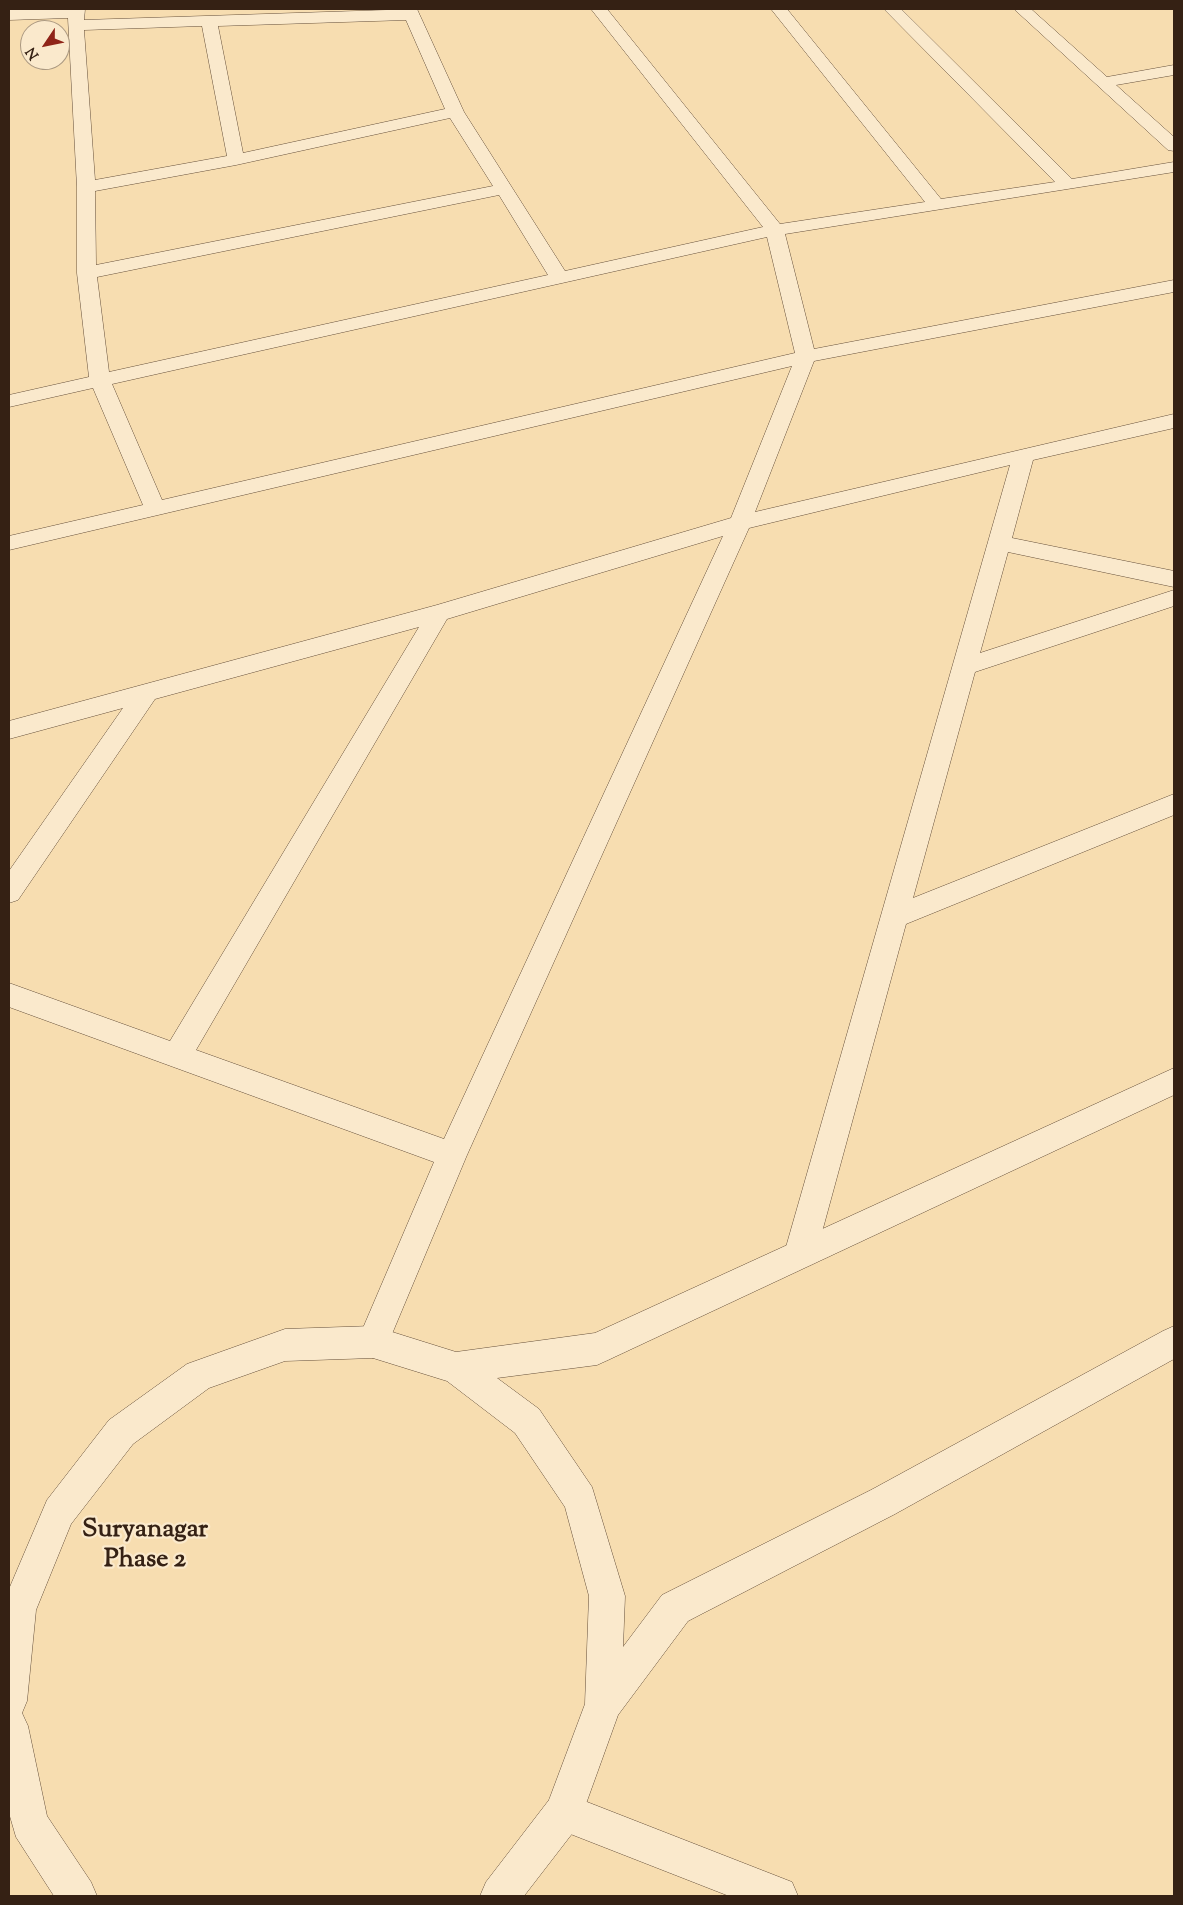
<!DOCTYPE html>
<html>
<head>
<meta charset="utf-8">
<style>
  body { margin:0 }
  #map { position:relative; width:1183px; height:1905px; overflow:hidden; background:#f7ddb0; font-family:"Sorts Mill Goudy",serif }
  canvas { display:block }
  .frame { position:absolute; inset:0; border:10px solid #352114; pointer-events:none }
  .north { position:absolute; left:20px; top:20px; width:50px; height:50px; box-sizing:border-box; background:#fae9cc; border:1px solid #ab9982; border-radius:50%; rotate:236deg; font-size:14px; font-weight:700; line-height:20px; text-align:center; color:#352114 }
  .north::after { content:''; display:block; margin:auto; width:18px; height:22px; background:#8f2418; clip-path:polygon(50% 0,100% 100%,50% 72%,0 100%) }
</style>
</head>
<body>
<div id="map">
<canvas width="1183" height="1905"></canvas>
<div class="frame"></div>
<div class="north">N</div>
</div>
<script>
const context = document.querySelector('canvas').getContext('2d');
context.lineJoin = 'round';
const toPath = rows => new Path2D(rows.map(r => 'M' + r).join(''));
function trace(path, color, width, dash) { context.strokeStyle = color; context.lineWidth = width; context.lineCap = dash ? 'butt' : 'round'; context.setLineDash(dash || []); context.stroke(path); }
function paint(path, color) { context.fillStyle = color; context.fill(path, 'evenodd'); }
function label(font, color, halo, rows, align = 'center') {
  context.font = font + ' "Sorts Mill Goudy",serif'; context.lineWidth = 4.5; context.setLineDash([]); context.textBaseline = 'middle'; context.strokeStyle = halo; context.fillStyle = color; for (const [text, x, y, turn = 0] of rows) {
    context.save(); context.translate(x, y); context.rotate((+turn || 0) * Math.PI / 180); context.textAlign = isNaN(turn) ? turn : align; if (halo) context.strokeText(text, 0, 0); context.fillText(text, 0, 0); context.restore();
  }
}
const minor = toPath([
  [60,9,85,9,84,20,417,9,464,112,565,271,763,227,591,9,607,9,780,224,925,202,771,9,787,9,941,199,1055,182,884,9,901,9,1072,179,1174,162,1174,172,785,234,814,349,1174,280,1174,292,814,361,755,512,1174,414,1174,428,1033,460,1012,538,1174,571,1174,587,1008,552,980,653,1174,590,1174,606,975,672,913,898,1174,794,1174,815,906,924,816,1254,811,1264,800,1269,789,1264,784,1254,1010,465,749,528,467,1155,384,1353,373,1358,362,1353,357,1342,434,1162,9,1007,9,983,170,1041,419,627,155,699,18,900,9,903,9,871,123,708,9,739,9,721,437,605,731,518,792,366,9,550,9,536,143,505,93,388,9,407,9,395,89,377,77,273,77,187,68,18,9,20,9,10,60,9],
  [406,20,445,109,243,153,218,26,406,20],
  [202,26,227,156,95,180,84,30,202,26],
  [450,118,493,186,96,265,95,191,236,165,450,118],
  [499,195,548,275,109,372,97,277,499,195],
  [767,237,795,353,162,500,112,384,767,237],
  [723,536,444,1139,196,1050,447,619,723,536],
  [1014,9,1031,9,1107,77,1174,65,1174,75,1116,85,1174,137,1174,151,1168,150,1014,9],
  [564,1793,792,1882,798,1896,729,1896,550,1826,545,1812,550,1798,564,1793]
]);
const tertiary = toPath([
  [1174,1068,1174,1095,608,1360,597,1365,497,1378,539,1409,592,1487,625,1596,623,1647,662,1595,871,1490,1163,1331,1174,1326,1174,1359,895,1514,688,1621,618,1715,578,1826,524,1896,480,1896,486,1882,549,1800,585,1704,589,1596,565,1507,515,1433,447,1381,373,1358,285,1361,209,1388,133,1444,71,1524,36,1610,27,1701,22,1713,28,1726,47,1816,91,1882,97,1896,54,1896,16,1837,9,1813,9,1589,47,1500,109,1420,187,1364,285,1329,373,1326,456,1352,595,1333,1174,1068]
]);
trace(minor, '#66503b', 1);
trace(tertiary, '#66503b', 1);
paint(minor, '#fae9cc');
paint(tertiary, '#fae9cc');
label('bold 26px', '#352114', '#fae9cc', [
  ["Suryanagar",145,1532],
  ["Phase 2",145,1562]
]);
</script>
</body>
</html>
